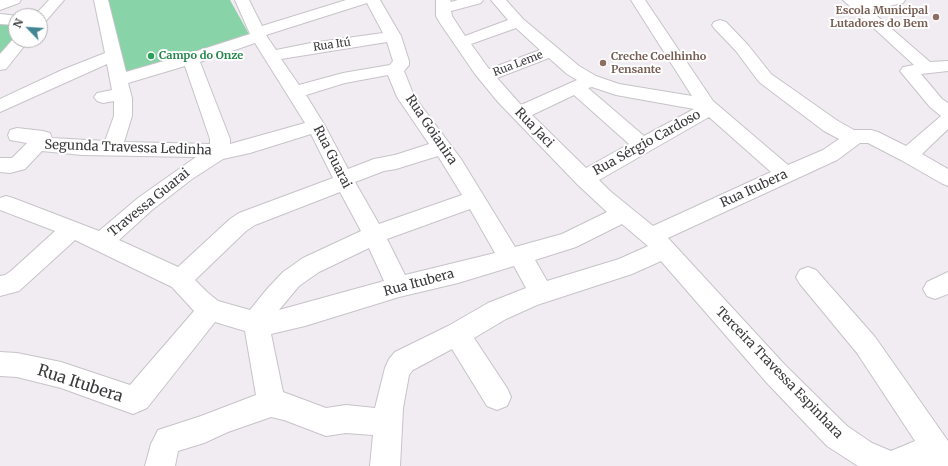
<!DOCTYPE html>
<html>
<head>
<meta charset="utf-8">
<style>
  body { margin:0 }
  #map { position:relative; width:948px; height:466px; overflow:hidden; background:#f1ecf2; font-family:Merriweather,serif }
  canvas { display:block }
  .north { position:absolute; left:8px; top:8px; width:40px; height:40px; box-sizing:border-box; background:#fff; border:1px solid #b1b0b1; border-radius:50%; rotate:295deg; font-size:11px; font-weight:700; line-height:16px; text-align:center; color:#3c3a3d }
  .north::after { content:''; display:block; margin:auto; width:14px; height:18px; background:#418693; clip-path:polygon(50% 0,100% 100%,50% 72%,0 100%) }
</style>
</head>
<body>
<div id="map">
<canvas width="948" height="466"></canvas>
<div class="north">N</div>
</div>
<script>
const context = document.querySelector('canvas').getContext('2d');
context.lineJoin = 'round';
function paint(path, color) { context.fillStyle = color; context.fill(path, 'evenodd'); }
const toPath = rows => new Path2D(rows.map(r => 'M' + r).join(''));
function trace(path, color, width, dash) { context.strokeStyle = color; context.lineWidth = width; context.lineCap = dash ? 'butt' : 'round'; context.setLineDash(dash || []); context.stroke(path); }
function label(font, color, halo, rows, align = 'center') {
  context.font = font + ' Merriweather,serif'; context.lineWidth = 4; context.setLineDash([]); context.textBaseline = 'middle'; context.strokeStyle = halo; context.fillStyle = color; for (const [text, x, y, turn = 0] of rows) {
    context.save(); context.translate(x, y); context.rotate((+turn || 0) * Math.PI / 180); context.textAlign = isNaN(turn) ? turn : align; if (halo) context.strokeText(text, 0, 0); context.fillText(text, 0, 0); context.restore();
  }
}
paint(toPath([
  [105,0,230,0,250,36,120,75],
  [0,21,16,24,16,40,0,58]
]), '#88d3a7');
const minor = toPath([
  [49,0,64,0,45,22,40,24,40,16,34,16,49,0],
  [94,0,108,0,126,72,185,55,250,34,235,0,249,0,262,26,346,0,380,0,401,36,409,61,409,65,404,71,414,96,461,159,515,247,562,234,607,212,577,184,498,102,475,74,440,23,436,16,436,0,450,0,451,2,458,0,483,0,481,3,451,11,452,16,465,36,508,20,491,0,506,0,523,19,579,66,596,76,619,84,692,96,631,0,645,0,713,101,788,165,823,150,839,139,824,131,759,82,736,51,714,28,712,25,714,22,720,20,726,22,748,45,771,74,838,121,854,130,871,130,878,132,906,146,941,116,930,107,900,71,903,67,914,65,843,0,905,0,903,3,870,10,930,62,948,61,948,71,921,74,942,99,948,103,948,129,922,154,948,169,948,186,941,183,901,160,868,143,860,143,837,160,668,238,785,365,847,426,872,443,891,451,915,441,857,353,800,284,796,277,800,270,808,267,816,270,875,337,948,441,948,466,858,466,827,446,767,383,661,261,632,274,537,305,506,319,474,338,507,388,511,397,507,406,497,410,487,406,452,349,413,370,409,375,403,408,400,466,370,466,373,435,346,433,326,436,284,420,271,417,228,432,204,443,178,451,175,466,145,466,151,444,158,430,201,416,256,395,245,331,215,322,147,408,133,414,61,388,17,377,0,376,0,352,17,353,61,362,130,385,194,311,172,287,75,240,19,291,0,296,0,276,5,275,11,271,55,231,0,210,0,198,6,196,13,198,99,231,138,198,196,157,82,155,42,151,25,169,10,173,0,172,0,158,12,158,27,143,10,140,8,135,10,130,17,128,43,131,50,133,52,138,105,141,114,116,114,101,103,103,97,101,94,97,97,93,112,90,107,64,0,112,0,99,62,70,105,53,94,0],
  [367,3,383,33,311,43,276,50,266,35,367,3],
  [516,28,540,50,489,69,471,44,516,28],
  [387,42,393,61,390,65,343,73,299,85,281,59,387,42],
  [255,43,305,123,230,144,230,139,200,62,255,43],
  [549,58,567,74,577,80,521,105,497,78,549,58],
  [185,66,210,139,210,144,124,142,132,116,132,98,128,83,185,66],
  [388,75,397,97,429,144,395,155,374,159,348,169,325,126,306,95,345,83,388,75],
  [592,87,616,95,694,109,644,136,588,88,592,87],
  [574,95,629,144,586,168,532,115,574,95],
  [709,117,771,172,653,226,610,191,599,180,709,117],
  [311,134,333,178,239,213,230,219,178,267,119,240,152,210,192,179,223,159,250,153,311,134],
  [438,156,462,195,379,224,355,182,384,171,396,169,438,156],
  [340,192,361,231,303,258,283,272,267,289,250,310,218,301,207,292,195,280,246,231,255,225,340,192],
  [470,209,495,253,405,275,387,239,470,209],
  [622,224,648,246,619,259,547,281,535,260,576,247,622,224],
  [369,248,384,281,279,310,299,286,319,272,369,248],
  [514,266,526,288,488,303,448,326,395,352,389,359,385,368,375,408,346,405,326,408,283,392,271,334,305,326,399,297,458,283,514,266],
  [16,36,16,40,29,40,6,69,0,70,0,54,16,36],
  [948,272,948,294,935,299,927,296,923,289,927,282,948,272]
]);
const highway = toPath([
  [0,0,21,0,19,3,0,10,0,0],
  [0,14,19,16,16,16,16,25,0,24,0,14]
]);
trace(minor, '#c7c3c9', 2);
trace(highway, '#c7c3c9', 2);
paint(minor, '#fff');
paint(highway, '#fff');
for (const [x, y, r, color] of [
  [936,17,4,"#8d6e63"],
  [151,56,4,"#2e9e5b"],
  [603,63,4,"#8d6e63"]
]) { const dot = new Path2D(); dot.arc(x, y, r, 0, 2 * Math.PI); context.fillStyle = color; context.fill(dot); trace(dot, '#fff', 1.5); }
label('bold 11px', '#785e54', '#fff', [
  ["Escola Municipal",928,11],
  ["Lutadores do Bem",928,24],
  ["Creche Coelhinho",611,57,"left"],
  ["Pensante",611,70,"left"]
], 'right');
label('11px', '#3c3a3d', '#fff', [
  ["Rua Itú",332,45,-8],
  ["Rua Leme",518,64,-21]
]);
label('bold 11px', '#27864d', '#fff', [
  ["Campo do Onze",159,56]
], 'left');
label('13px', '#3c3a3d', '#fff', [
  ["Rua Jaci",534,128,46],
  ["Rua Goianira",431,130,56],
  ["Rua Sérgio Cardoso",647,143,-29],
  ["Segunda Travessa Ledinha",128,148,2],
  ["Rua Guarai",332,157,63],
  ["Rua Itubera",754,189,-25],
  ["Travessa Guarai",149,203,-39],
  ["Rua Itubera",419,283,-15],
  ["Terceira Travessa Espinhara",779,373,46]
]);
label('16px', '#3c3a3d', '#fff', [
  ["Rua Itubera",80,384,18]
]);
</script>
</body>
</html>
